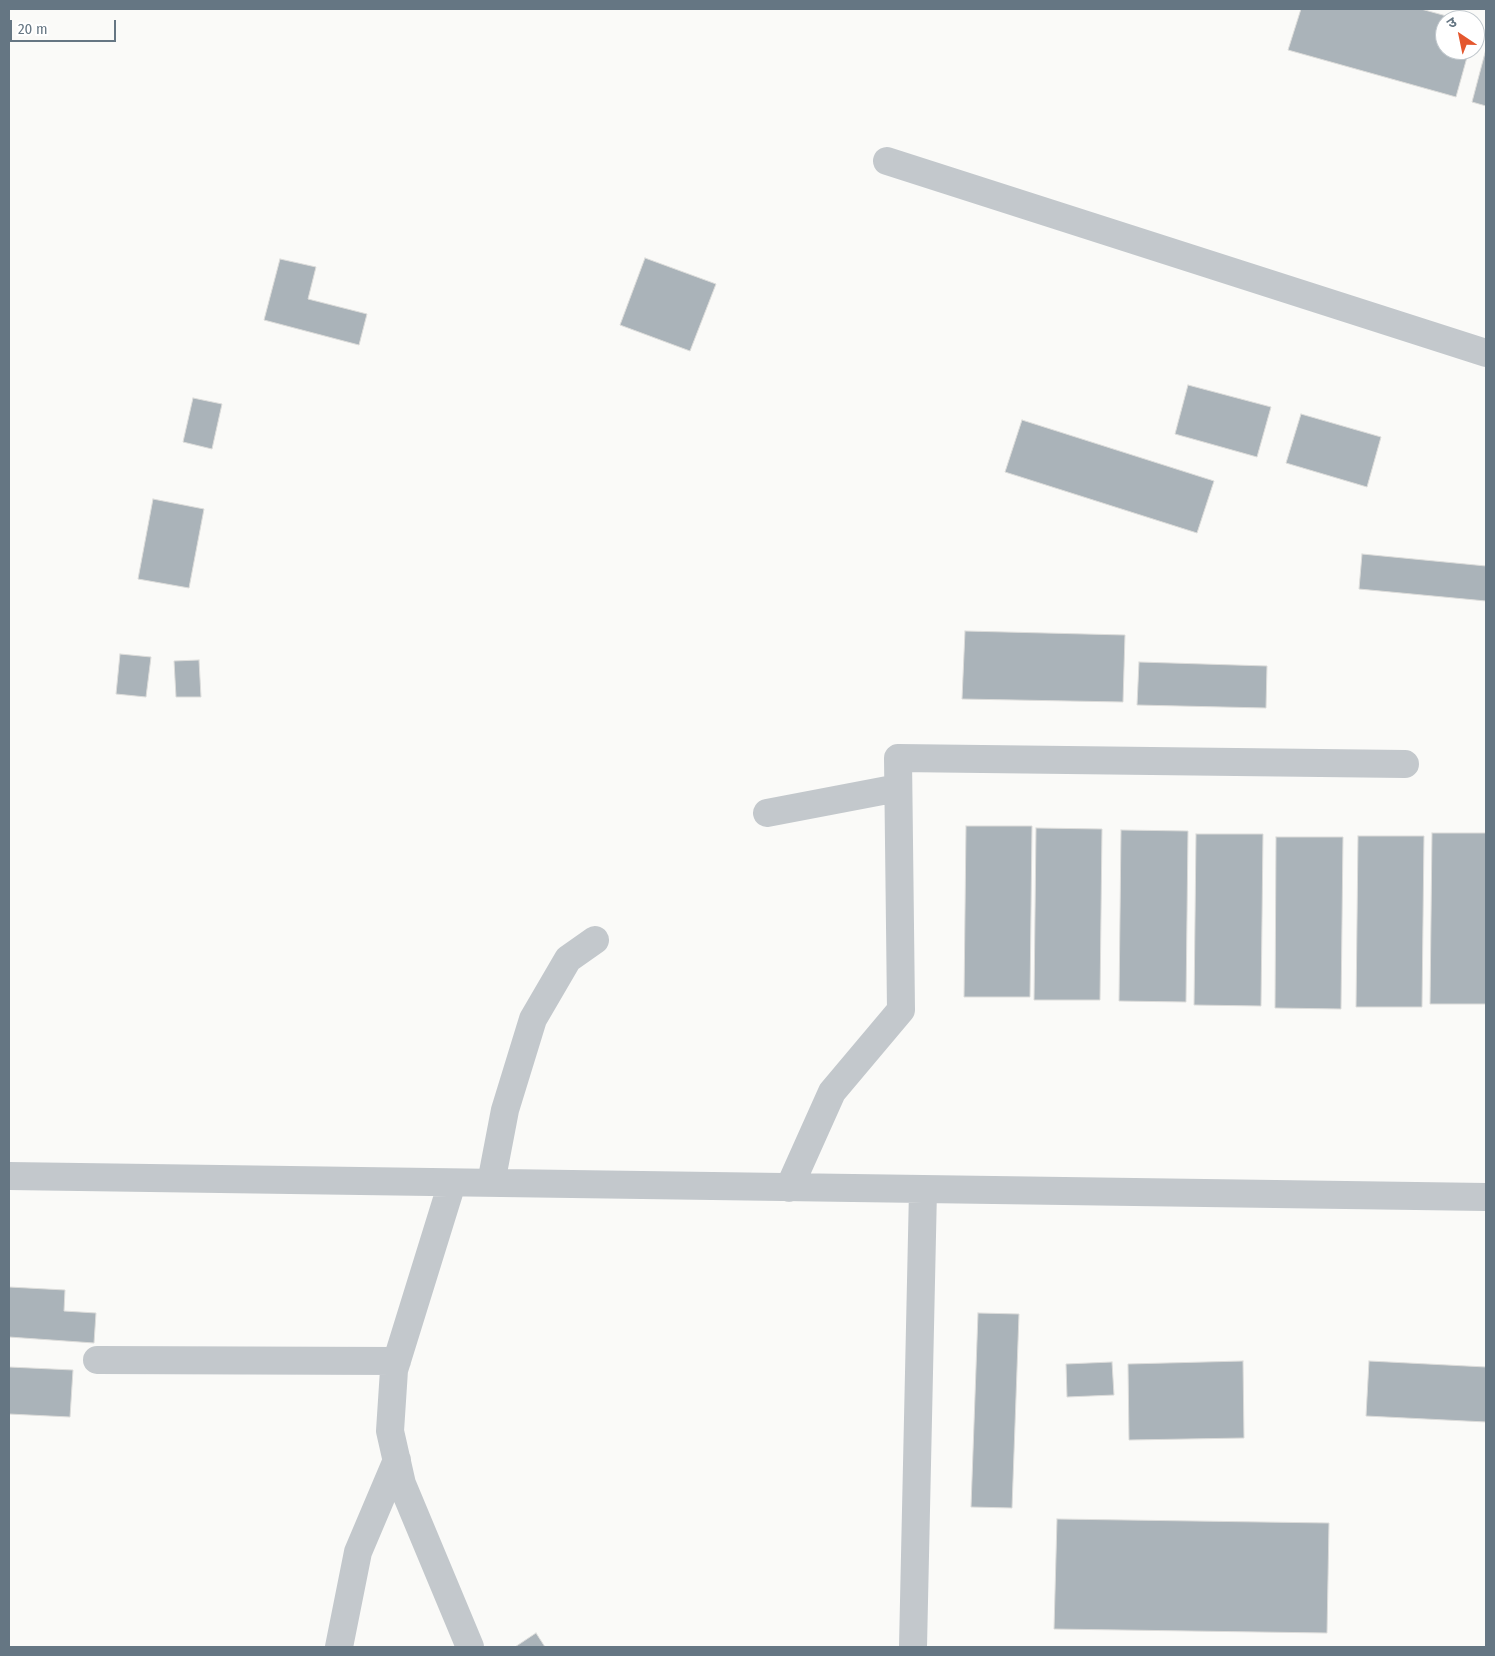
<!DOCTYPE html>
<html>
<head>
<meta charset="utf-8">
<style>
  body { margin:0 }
  #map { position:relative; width:1495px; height:1656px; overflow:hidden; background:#fafaf8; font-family:"Fira Sans Condensed","Noto Sans Devanagari",sans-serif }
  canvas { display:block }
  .frame { position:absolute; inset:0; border:10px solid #657683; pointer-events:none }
  .north { position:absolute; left:1435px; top:10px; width:50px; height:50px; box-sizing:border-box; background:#fff; border:1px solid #c1c8cd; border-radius:50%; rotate:326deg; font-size:14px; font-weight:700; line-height:20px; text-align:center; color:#657683 }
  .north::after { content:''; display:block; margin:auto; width:18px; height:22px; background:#e4572e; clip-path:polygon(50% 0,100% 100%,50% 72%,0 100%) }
  .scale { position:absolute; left:10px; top:20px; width:106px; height:22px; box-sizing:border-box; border:2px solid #657683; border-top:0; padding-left:6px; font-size:15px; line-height:18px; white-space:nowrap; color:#657683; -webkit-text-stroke:4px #fff; paint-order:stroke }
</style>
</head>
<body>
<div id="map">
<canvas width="1495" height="1656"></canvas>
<div class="frame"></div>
<div class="north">उ</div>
<div class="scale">20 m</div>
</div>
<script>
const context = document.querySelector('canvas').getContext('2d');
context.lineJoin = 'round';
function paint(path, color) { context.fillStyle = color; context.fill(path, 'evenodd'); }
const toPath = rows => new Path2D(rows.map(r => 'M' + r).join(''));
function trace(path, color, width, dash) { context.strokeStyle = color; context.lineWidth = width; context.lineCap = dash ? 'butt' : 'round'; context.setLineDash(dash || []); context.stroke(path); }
const building = toPath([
  [1301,9,1421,9,1461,20,1445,20,1445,50,1469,50,1456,97,1288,50,1301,9],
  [1486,49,1486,106,1472,102,1486,49],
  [645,258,716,284,690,351,620,325,645,258],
  [280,259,316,267,308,299,367,314,359,345,264,320,280,259],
  [1188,385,1271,407,1257,457,1175,434,1188,385],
  [193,398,222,404,212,449,183,442,193,398],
  [1301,414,1381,437,1367,487,1286,463,1301,414],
  [1022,420,1214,481,1197,533,1005,472,1022,420],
  [153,499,204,509,189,588,138,579,153,499],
  [1362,554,1486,566,1486,601,1359,589,1362,554],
  [965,631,1125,635,1123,702,962,699,965,631],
  [120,654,151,657,146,697,116,694,120,654],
  [199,660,201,697,176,697,174,661,199,660],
  [1139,662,1267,666,1266,708,1137,705,1139,662],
  [966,826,1032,826,1030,997,964,997,966,826],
  [1036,828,1102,829,1100,1000,1034,1000,1036,828],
  [1121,830,1188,831,1186,1002,1119,1001,1121,830],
  [1432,833,1486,833,1486,1004,1430,1004,1432,833],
  [1196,834,1263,834,1261,1006,1194,1005,1196,834],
  [1358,836,1424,836,1422,1007,1356,1007,1358,836],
  [1276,837,1343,837,1341,1009,1275,1008,1276,837],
  [9,1287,65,1290,64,1311,96,1313,94,1343,9,1337,9,1287],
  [978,1313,1019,1314,1012,1508,971,1507,978,1313],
  [1243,1361,1244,1438,1129,1440,1128,1364,1243,1361],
  [1369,1361,1486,1367,1486,1422,1366,1416,1369,1361],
  [1112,1362,1114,1395,1067,1397,1066,1364,1112,1362],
  [9,1367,73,1370,70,1417,9,1414,9,1367],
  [1057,1519,1329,1523,1327,1633,1054,1629,1057,1519],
  [536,1633,545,1647,515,1647,536,1633]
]);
paint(building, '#aab3b9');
trace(building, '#dcdcda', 1);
trace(toPath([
  [887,161,1486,353],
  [767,813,898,788],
  [9,1176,1486,1197],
  [452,1183,394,1370,390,1431,402,1484,470,1647],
  [491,1183,505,1110,533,1019,568,959,595,940],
  [789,1188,832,1092,901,1010,898,758,1405,764],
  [97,1360,397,1361],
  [339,1647,358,1552,397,1460],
  [913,1647,923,1190]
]), '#c3c8cc', 28);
</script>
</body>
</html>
